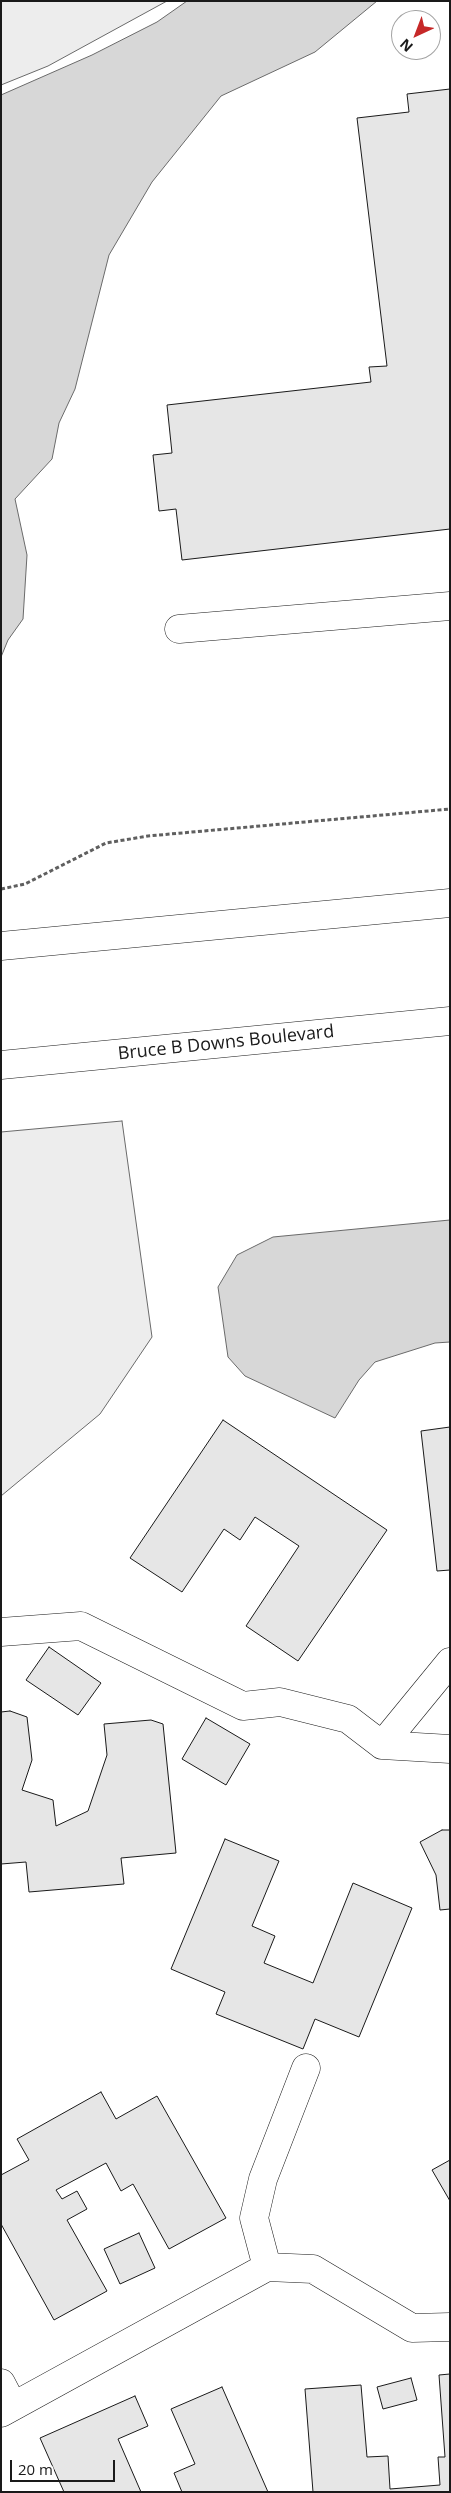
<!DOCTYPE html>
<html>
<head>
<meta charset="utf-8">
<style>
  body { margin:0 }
  #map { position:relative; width:451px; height:2493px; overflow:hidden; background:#fff; font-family:"Open Sans",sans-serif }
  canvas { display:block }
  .frame { position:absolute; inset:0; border:2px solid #1a1a1a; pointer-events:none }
  .north { position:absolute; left:391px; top:10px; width:50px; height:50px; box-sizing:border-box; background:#fff; border:1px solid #a3a3a3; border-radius:50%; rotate:223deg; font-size:14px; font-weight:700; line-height:20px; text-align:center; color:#1a1a1a }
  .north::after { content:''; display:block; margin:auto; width:18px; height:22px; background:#c62828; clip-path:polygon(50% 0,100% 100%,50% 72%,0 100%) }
  .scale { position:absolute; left:10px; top:2460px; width:105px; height:22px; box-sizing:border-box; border:2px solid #1a1a1a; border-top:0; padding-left:6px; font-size:15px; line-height:18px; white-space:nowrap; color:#1a1a1a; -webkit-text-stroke:4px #fff; paint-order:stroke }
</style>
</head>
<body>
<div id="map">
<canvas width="451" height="2493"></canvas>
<div class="frame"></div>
<div class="north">N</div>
<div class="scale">20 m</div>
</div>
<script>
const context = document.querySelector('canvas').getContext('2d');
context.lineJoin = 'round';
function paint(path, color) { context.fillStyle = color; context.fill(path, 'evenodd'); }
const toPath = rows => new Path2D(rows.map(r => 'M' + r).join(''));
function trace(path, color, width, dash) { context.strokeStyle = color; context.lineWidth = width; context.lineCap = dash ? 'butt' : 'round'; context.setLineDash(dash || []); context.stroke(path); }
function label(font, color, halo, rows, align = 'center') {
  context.font = font + ' "Open Sans",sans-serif'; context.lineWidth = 4; context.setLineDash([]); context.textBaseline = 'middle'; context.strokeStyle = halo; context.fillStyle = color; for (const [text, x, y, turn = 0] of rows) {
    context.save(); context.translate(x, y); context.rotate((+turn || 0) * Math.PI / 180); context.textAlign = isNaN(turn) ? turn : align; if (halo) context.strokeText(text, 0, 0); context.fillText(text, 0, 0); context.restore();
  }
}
const built = toPath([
  [1,1,167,1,48,66,1,85,1,1],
  [122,1121,152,1337,100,1414,1,1496,1,1132,122,1121]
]);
paint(built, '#ededed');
trace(built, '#6a6a6a', 1);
const water = toPath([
  [187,1,377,1,315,52,221,96,152,182,109,255,75,389,59,423,52,459,15,499,27,555,23,619,8,640,1,657,1,95,92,55,157,22,187,1],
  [450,1220,450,1342,435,1343,375,1362,359,1380,335,1418,245,1376,228,1357,218,1287,237,1255,273,1237,450,1220]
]);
paint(water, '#d7d7d7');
trace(water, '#6a6a6a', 1);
const building = toPath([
  [450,89,450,529,182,560,176,509,159,511,153,455,172,453,167,405,371,382,369,367,387,366,357,118,409,112,407,94,450,89],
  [223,1420,387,1530,298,1661,246,1626,299,1546,255,1517,240,1540,224,1529,182,1592,130,1558,223,1420],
  [450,1427,450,1570,437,1571,421,1431,450,1427],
  [49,1647,101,1683,78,1715,26,1680,49,1647],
  [10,1711,27,1717,32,1760,22,1790,53,1800,56,1826,88,1811,107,1755,104,1724,151,1720,163,1724,176,1853,121,1858,124,1884,29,1892,26,1862,1,1864,1,1712,10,1711],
  [206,1718,250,1744,226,1785,182,1759,206,1718],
  [442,1830,450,1830,450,1909,440,1910,436,1875,420,1842,442,1830],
  [225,1839,279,1861,252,1926,275,1936,264,1963,313,1983,353,1883,412,1908,359,2037,315,2019,303,2049,216,2014,225,1992,171,1969,225,1839],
  [101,2092,116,2119,157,2096,226,2218,169,2249,133,2184,121,2191,106,2163,56,2190,62,2199,77,2191,87,2209,67,2220,107,2291,54,2320,1,2224,1,2175,29,2160,17,2139,101,2092],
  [450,2160,450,2201,432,2170,450,2160],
  [139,2233,155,2268,120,2284,104,2249,139,2233],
  [450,2374,450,2492,313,2492,305,2389,361,2385,367,2457,388,2456,390,2489,440,2485,438,2457,445,2457,439,2375,450,2374],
  [411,2378,417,2400,383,2409,377,2387,411,2378],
  [222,2387,268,2492,182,2492,174,2473,195,2464,171,2409,222,2387],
  [135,2396,148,2426,118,2439,141,2492,64,2492,40,2438,135,2396]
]);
paint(building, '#e6e6e6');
trace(building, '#1a1a1a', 1);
const minor = toPath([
  [179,629,450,606],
  [1,1632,81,1626,243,1706,280,1702,348,1719,382,1745,450,1662],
  [382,1745,450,1749],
  [267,2267,254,2218,263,2179,306,2068],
  [1,2383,13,2406],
  [1,2413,267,2267,313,2269,412,2328,450,2327]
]);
const major = toPath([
  [1,946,450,903],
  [1,1065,450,1021]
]);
trace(minor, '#1a1a1a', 29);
trace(major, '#1a1a1a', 29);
trace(toPath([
  [1,889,25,884,106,843,148,836,450,809]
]), '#5f5f5f', 3, [4, 2.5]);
trace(minor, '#fff', 28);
trace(major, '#fff', 28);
label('18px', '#1a1a1a', '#fff', [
  ["Bruce B Downs Boulevard",226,1043,-6]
]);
</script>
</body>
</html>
